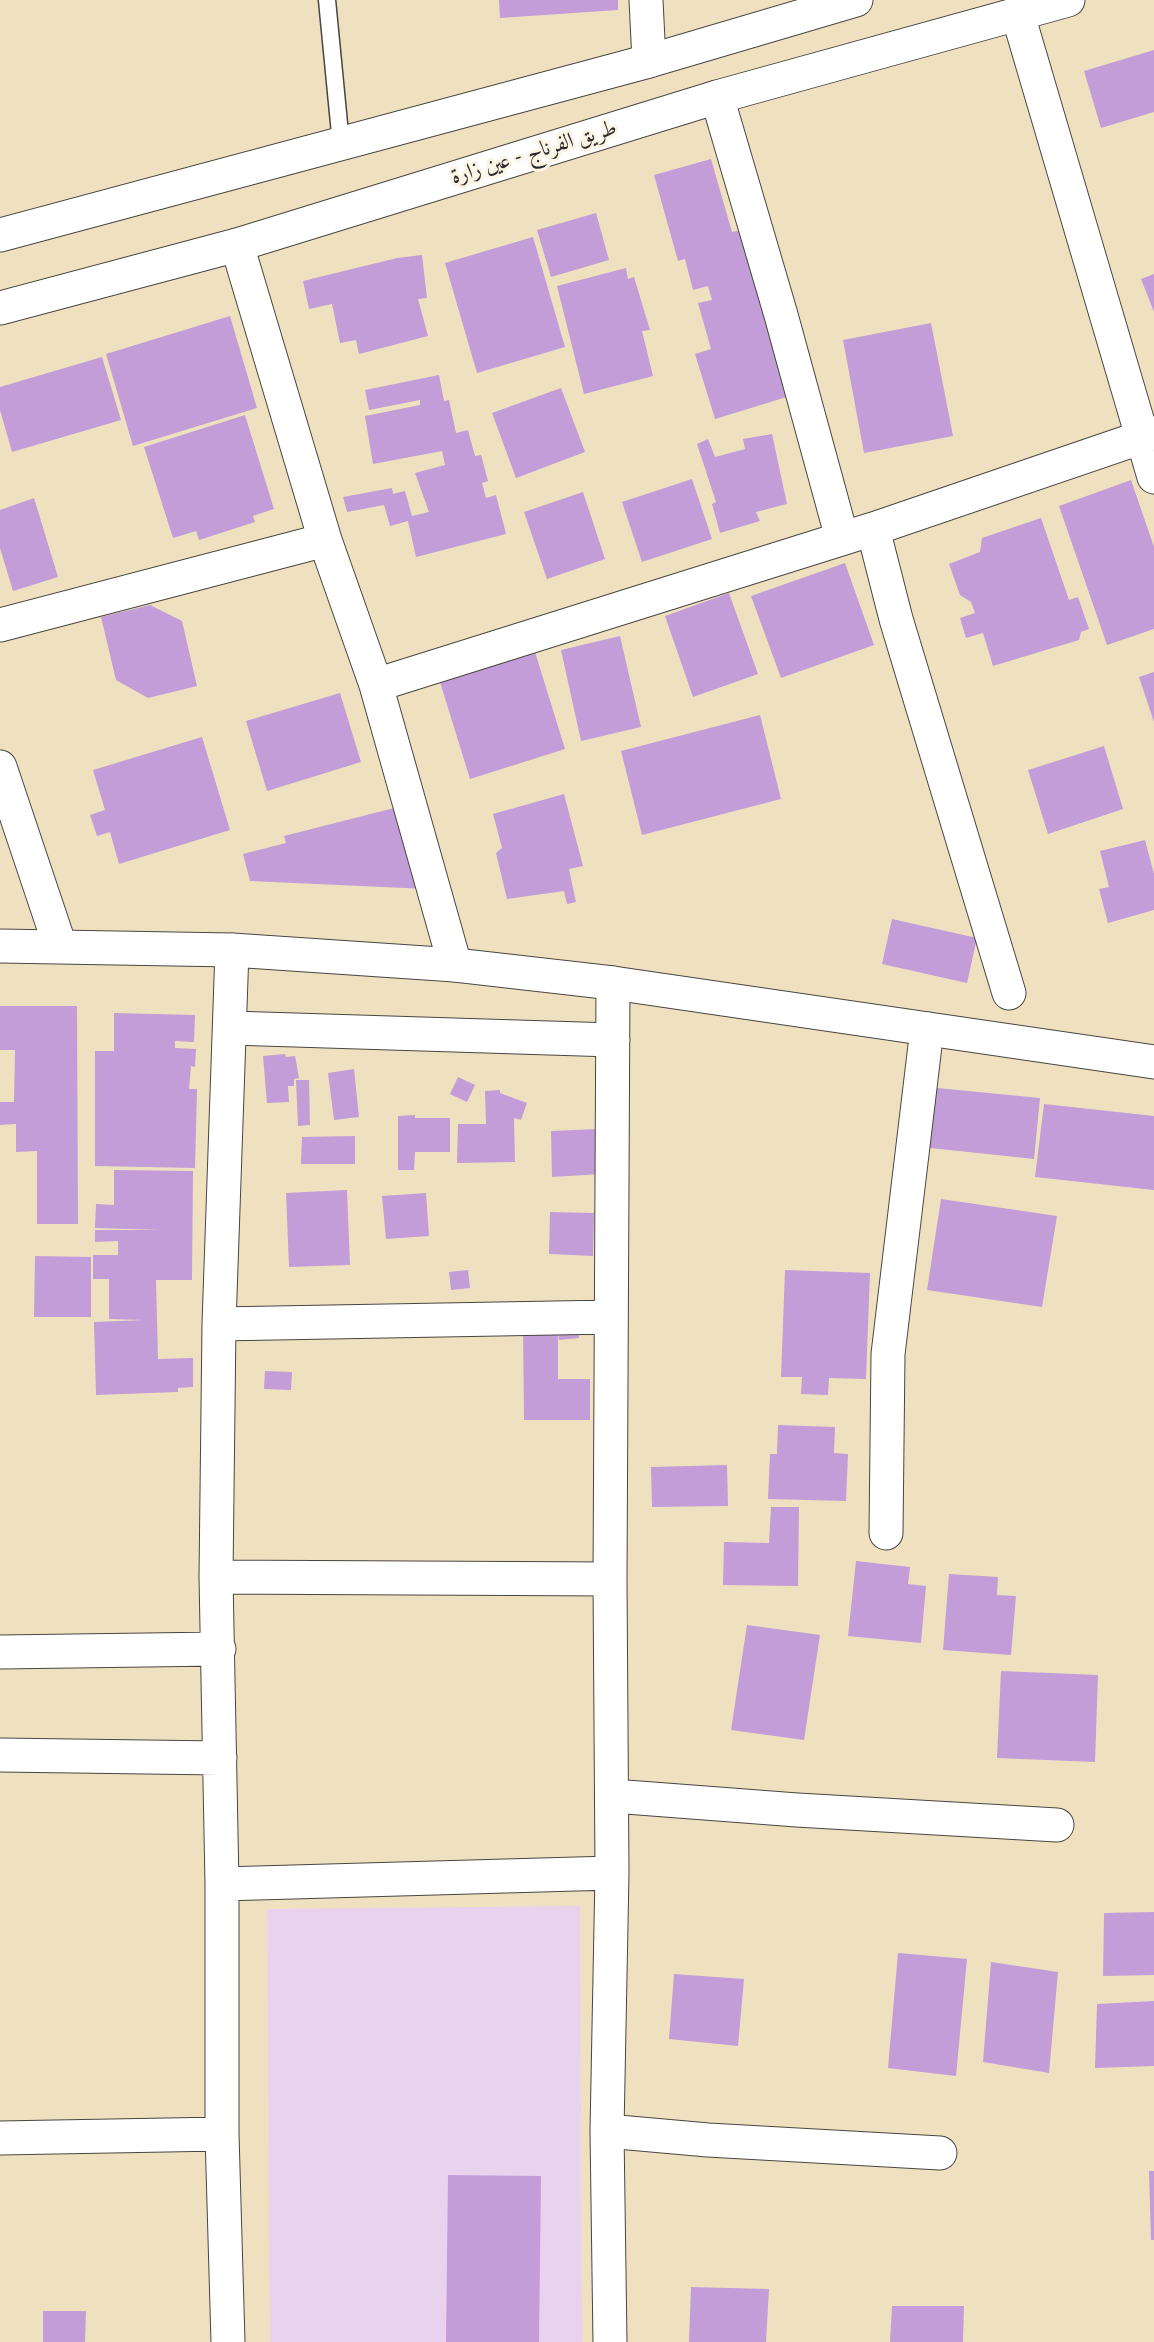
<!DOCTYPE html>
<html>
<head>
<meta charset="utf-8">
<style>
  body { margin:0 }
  canvas { display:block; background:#efe1c0 }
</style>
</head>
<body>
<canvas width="1154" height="2342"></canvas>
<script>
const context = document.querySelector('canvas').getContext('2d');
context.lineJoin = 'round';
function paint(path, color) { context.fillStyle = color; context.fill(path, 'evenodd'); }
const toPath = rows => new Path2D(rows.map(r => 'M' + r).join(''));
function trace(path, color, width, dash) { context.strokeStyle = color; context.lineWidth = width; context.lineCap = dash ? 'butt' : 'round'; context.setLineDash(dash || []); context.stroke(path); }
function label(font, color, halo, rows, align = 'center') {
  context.font = font + ' "IM FELL Great Primer",Amiri,serif'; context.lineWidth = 6; context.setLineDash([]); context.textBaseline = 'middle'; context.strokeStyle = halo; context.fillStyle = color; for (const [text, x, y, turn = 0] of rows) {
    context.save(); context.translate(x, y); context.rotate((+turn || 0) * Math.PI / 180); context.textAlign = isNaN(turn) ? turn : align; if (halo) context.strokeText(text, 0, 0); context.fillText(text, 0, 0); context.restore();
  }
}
paint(toPath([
  [580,1906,582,2342,270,2342,267,1909]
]), '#e8d2ee');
paint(toPath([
  [499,0,618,0,618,10,500,18],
  [1154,50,1154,112,1101,128,1084,71],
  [711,159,732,232,751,228,790,396,715,419,695,354,711,349,698,303,712,300,708,286,693,290,685,259,678,261,654,175],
  [596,213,609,260,551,277,537,230],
  [533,237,565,347,477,373,445,263],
  [422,255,427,298,418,299,428,336,359,354,356,340,340,343,332,304,309,309,303,281,397,258],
  [626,268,628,279,634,277,650,330,642,331,653,376,584,394,557,286],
  [1154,274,1154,312,1141,279],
  [230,316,257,408,133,446,106,354],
  [931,323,953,436,864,453,843,340],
  [102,357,121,420,12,452,0,410,0,387],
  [439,375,444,401,449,400,456,433,468,430,475,456,481,455,488,481,482,483,486,498,496,495,506,534,416,557,408,521,390,526,384,505,347,512,343,497,392,488,393,494,405,491,412,516,429,512,415,473,445,465,442,451,373,464,365,416,420,405,420,400,369,410,365,390],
  [561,388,585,452,516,478,492,413],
  [245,415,274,509,253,516,255,522,199,540,196,531,173,538,144,447],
  [772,434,787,504,756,512,760,521,720,533,712,504,716,502,697,444,708,439,715,457,745,449,743,439],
  [692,479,712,539,642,562,622,502],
  [1131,480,1154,547,1154,629,1107,645,1059,506],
  [583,492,605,559,547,579,524,512],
  [34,498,58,577,13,591,0,548,0,510],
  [1041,518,1069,600,1078,597,1089,629,1081,632,1079,640,993,666,983,633,966,638,960,618,975,613,971,602,960,595,949,564,980,552,982,538],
  [845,563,874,645,781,678,751,596],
  [729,593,758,674,693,697,665,616],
  [150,605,182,621,197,686,148,698,116,680,101,617],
  [620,636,641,727,581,741,561,650],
  [535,652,565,749,470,779,440,682],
  [1154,672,1154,722,1139,677],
  [340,693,361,762,267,791,246,721],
  [760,715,781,799,642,835,621,751],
  [202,737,230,830,119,864,110,832,97,836,90,815,105,810,93,770],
  [1104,746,1123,809,1048,834,1028,770],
  [564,794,583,866,569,869,576,902,567,904,564,891,507,899,496,853,502,848,493,814],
  [406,805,427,889,250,881,243,854,286,843,284,836],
  [1145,840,1154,874,1154,910,1108,923,1099,889,1109,887,1100,851],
  [892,919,977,938,967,983,882,964],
  [0,1006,77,1006,78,1224,37,1224,37,1151,16,1152,16,1124,0,1125,0,1102,14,1102,15,1050,0,1050],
  [114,1013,195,1015,194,1042,175,1041,175,1048,196,1049,195,1067,191,1066,189,1089,197,1089,195,1168,95,1166,95,1051,114,1051],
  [285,1054,286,1057,295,1056,299,1078,294,1079,294,1086,288,1086,289,1102,267,1103,263,1056],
  [354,1069,359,1117,334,1120,328,1073],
  [458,1077,475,1085,467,1102,450,1094],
  [296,1080,309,1080,310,1125,298,1126],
  [927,1087,1040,1098,1034,1159,921,1147],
  [500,1090,500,1093,527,1103,521,1120,514,1118,515,1162,457,1163,458,1124,486,1124,485,1091],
  [1044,1104,1154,1116,1154,1190,1035,1177],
  [415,1115,415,1118,450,1118,450,1152,415,1152,414,1170,398,1170,398,1116],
  [599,1129,601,1174,552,1177,551,1131],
  [355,1136,355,1164,301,1164,302,1137],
  [114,1170,193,1171,192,1280,156,1280,158,1359,193,1358,193,1387,178,1388,178,1392,96,1395,94,1322,144,1320,109,1319,109,1279,93,1279,93,1255,118,1255,118,1241,95,1242,95,1230,161,1230,95,1228,96,1204,114,1205],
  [347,1190,350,1265,289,1267,286,1193],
  [426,1193,429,1236,386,1239,382,1196],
  [941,1199,1057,1216,1042,1307,927,1290],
  [550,1212,594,1213,593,1256,549,1254],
  [35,1256,91,1257,91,1317,34,1317],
  [468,1270,470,1288,451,1290,449,1272],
  [785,1270,870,1273,866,1379,829,1378,828,1395,801,1394,802,1377,781,1377],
  [523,1324,558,1324,558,1379,590,1379,590,1420,524,1420],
  [578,1325,579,1338,559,1340,558,1327],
  [265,1371,292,1372,291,1390,264,1389],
  [778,1425,835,1427,834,1453,848,1454,846,1501,768,1499,770,1454,777,1454],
  [727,1465,728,1506,652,1507,651,1467],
  [771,1507,799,1507,798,1586,723,1585,724,1542,769,1543],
  [856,1561,910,1567,908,1584,926,1586,921,1643,848,1636],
  [949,1574,998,1577,997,1595,1016,1596,1011,1655,943,1650],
  [747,1625,820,1635,804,1740,731,1730],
  [1001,1671,1098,1675,1095,1762,997,1758],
  [1154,1912,1154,1975,1103,1976,1104,1913],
  [898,1953,967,1959,956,2076,888,2068],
  [991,1962,1058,1972,1049,2073,983,2062],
  [674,1974,744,1979,738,2046,669,2039],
  [1154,2001,1154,2066,1095,2068,1097,2004],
  [1149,2171,1154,2171,1154,2240,1151,2240],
  [448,2175,541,2176,539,2342,446,2342],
  [691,2287,769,2289,766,2342,689,2342],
  [892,2306,964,2306,963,2342,890,2342],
  [43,2311,86,2311,85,2342,43,2342]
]), '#c29dd8');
const lane = toPath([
  [327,0,341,144]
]);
const street = toPath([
  [646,0,649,61],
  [1018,15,1154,477],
  [717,97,781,315,842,538],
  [237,245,325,540,376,685,455,965],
  [873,529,896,619,1009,993],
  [0,625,325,540],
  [376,685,873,529,1154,433],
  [0,767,60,946],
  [231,1028,613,1040],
  [219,1324,610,1317],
  [886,1533,888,1354,927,1029],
  [216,1577,610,1579],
  [0,1652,219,1649],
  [0,1755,220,1758],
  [613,1796,797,1810,1057,1825],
  [222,1884,612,1873],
  [607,2131,708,2140,940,2153],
  [0,2138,222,2134],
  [228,2342,222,2134,222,1884,216,1577,219,1324,232,950],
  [610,2342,607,2131,612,1873,610,1579,613,983]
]);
const secondary = toPath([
  [0,946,232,950,455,965,613,983,1154,1062]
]);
const primary = toPath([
  [0,235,649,61,856,0],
  [0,308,237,245,717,97,1068,0]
]);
trace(lane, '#484641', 19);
trace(street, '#484641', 35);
trace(secondary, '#484641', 35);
trace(primary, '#484641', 35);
trace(lane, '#fff', 16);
trace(street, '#fff', 33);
trace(secondary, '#fff', 33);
trace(primary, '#fff', 33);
label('22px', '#2b2b2b', '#fcf5e5', [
  ["طريق الفرناج - عين زارة",534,153,-17]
]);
</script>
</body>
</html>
